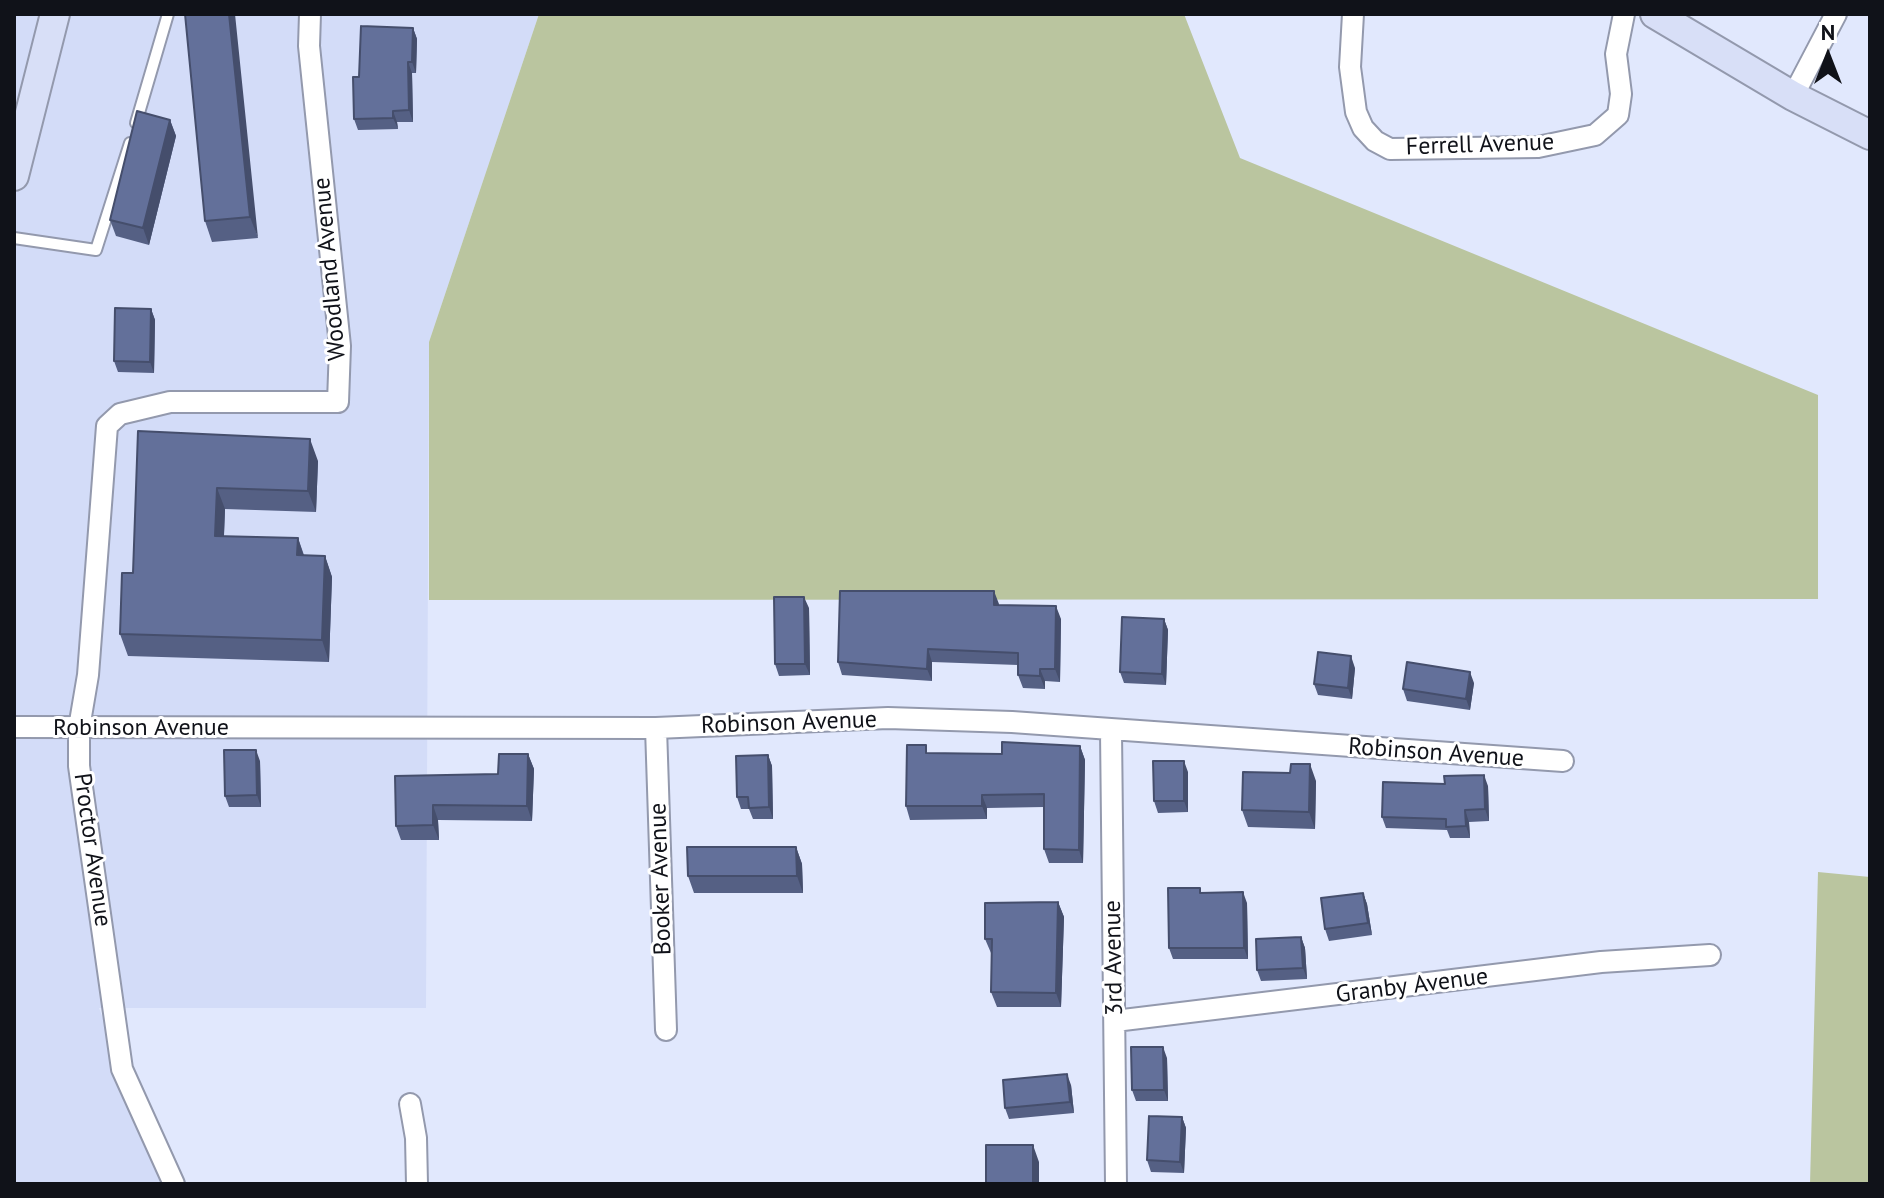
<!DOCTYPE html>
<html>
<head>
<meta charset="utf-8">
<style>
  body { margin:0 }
  #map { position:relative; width:1884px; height:1198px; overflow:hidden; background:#e1e8fd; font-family:"PT Sans",sans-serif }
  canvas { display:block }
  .frame { position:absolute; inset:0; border:16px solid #101219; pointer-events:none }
  .north { position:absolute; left:1788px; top:16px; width:80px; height:80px; -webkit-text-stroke:6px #fff; paint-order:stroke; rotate:0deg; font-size:22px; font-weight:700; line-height:32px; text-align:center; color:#101219 }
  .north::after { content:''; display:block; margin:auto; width:28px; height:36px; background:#101219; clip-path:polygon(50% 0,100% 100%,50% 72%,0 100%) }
</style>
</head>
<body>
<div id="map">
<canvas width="1884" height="1198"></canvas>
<div class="frame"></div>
<div class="north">N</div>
</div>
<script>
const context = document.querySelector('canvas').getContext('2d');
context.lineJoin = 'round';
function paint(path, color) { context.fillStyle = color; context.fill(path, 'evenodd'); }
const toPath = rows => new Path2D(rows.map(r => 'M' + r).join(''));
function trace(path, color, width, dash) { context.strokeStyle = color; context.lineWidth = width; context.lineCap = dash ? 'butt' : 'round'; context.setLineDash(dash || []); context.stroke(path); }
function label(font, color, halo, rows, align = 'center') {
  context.font = font + ' "PT Sans",sans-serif'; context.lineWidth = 6; context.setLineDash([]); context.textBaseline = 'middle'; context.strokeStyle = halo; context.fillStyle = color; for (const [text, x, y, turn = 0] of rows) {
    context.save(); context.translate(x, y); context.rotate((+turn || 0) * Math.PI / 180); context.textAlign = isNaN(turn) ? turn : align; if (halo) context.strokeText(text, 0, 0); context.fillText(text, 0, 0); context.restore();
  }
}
paint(toPath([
  [14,14,539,14,429,342,426,1008,99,1008,166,1184,14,1184]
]), '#d3dcf8');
paint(toPath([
  [539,14,1184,14,1240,158,1818,395,1818,599,429,600,429,342],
  [1818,872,1870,877,1870,1184,1810,1184]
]), '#bac59f');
const lane = toPath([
  [136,123,168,14],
  [14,238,96,250,130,143]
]);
const street = toPath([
  [1353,14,1350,67,1356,112,1363,128,1375,141,1390,149,1538,147,1595,135,1618,115,1621,94,1616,54,1624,14],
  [1793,96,1836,14],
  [14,727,656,728,888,718,1012,722,1563,761],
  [656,728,666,1030],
  [1111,732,1116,1184],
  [1115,1021,1601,962,1710,955],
  [410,1104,416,1138,417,1184],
  [174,1184,122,1069,79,766,79,728,88,675,107,426,120,414,170,402,338,402,340,346,309,46,310,14]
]);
const secondary = toPath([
  [1655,14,1793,96,1870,135],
  [14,176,55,14]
]);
trace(lane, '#9399ad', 14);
trace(street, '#9399ad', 24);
trace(secondary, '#9399ad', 32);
trace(lane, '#fff', 10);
trace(street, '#fff', 20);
trace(secondary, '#d8dff7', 28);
paint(toPath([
  [185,14,258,238,212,242,205,221],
  [413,28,417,39,416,73,412,73,413,122,397,122,398,129,358,130,354,119,359,77],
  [170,120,176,136,149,245,116,236,110,220],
  [151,309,155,320,154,373,118,372,114,361],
  [138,431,318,461,316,512,225,509,224,536,298,538,304,555,325,556,332,577,329,662,128,656,120,634,133,573],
  [999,605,1061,619,1060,682,1045,681,1045,689,1023,688,1018,675,1018,665,932,662,932,681,842,675,838,662],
  [809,608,810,675,779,676,775,664],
  [1164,619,1168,630,1166,685,1124,683,1120,672],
  [1355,668,1352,699,1318,695,1314,684],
  [1474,683,1470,710,1407,701,1403,689],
  [1080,746,1085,760,1083,863,1049,863,1044,849,1044,807,987,808,987,819,910,820,906,806,929,753,1002,754],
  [528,754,534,769,532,821,438,820,439,840,401,840,396,826,395,776,498,774],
  [768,755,772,766,773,819,753,819,749,809,741,809,737,797],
  [260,761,261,807,229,807,225,796],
  [1188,772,1188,812,1158,813,1154,801],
  [1290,773,1316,781,1315,829,1248,827,1242,810],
  [1445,784,1488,786,1489,821,1469,822,1470,838,1450,838,1447,830,1386,828,1382,817],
  [796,847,802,864,803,893,694,893,688,876],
  [1200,888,1201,893,1247,903,1248,959,1173,959,1169,948],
  [1363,893,1367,904,1372,935,1329,941,1325,929],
  [1058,902,1064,917,1061,1007,997,1007,991,992,992,953,991,953,985,939],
  [1301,937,1305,948,1307,979,1261,981,1257,970],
  [1167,1058,1168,1101,1136,1101,1132,1090],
  [1071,1085,1074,1113,1009,1119,1005,1108],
  [1182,1117,1186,1128,1184,1173,1151,1172,1147,1160]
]), '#556084');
paint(toPath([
  [229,14,235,14,258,238,250,217],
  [413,28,417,39,416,73,412,62],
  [408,62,412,73,413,122,409,110],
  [393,111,397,122,398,129,393,118],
  [170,120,176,136,149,245,143,228],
  [151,309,155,320,154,373,150,362],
  [310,439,318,461,316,512,308,491],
  [217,488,225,509,223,557,215,536],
  [298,538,305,560,297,555],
  [325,556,332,577,329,662,322,640],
  [994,591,999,604,998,617,994,605],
  [804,597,809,608,810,675,805,664],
  [1056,606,1061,619,1060,682,1055,669],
  [1164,619,1168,630,1166,685,1162,674],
  [928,649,932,662,932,681,927,669],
  [1351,656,1355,668,1352,699,1348,688],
  [1040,669,1045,681,1045,689,1040,676],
  [1470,672,1474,683,1470,710,1466,699],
  [1080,746,1085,760,1083,863,1079,850],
  [256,750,260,761,261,807,257,795],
  [528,754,534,769,532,821,527,806],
  [768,755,772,766,773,819,769,807],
  [1184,761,1188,772,1188,812,1184,801],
  [1310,764,1316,781,1315,829,1309,812],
  [1484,775,1488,786,1489,821,1485,809],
  [982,795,987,808,987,819,982,806],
  [433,805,438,820,439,840,433,825],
  [1465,810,1469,822,1470,838,1466,826],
  [796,847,802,864,803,893,797,876],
  [1243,892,1247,903,1248,959,1244,948],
  [1363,893,1367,904,1372,935,1368,923],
  [1058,902,1064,917,1061,1007,1056,993],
  [1301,937,1305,948,1307,979,1303,968],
  [1163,1047,1167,1058,1168,1101,1164,1090],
  [1067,1074,1071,1085,1074,1113,1070,1102],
  [1182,1117,1186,1128,1184,1173,1180,1162],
  [1033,1145,1039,1162,1039,1184,1033,1184]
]), '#454e6c');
const building = toPath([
  [185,14,229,14,250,217,205,221,185,14],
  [361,26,413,28,412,62,408,62,409,110,393,111,393,118,354,119,353,77,359,77,361,26],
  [137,111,170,120,143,228,110,220,137,111],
  [115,308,151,309,150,362,114,361,115,308],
  [138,431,310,439,308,491,217,488,215,536,298,538,297,555,325,556,322,640,120,634,122,573,133,573,138,431],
  [840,591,994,591,994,605,1056,606,1055,669,1040,669,1040,676,1018,675,1018,653,928,649,927,669,838,662,840,591],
  [774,597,804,597,805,664,775,664,774,597],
  [1122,617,1164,619,1162,674,1120,672,1122,617],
  [1318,652,1351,656,1348,688,1314,684,1318,652],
  [1407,662,1470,672,1466,699,1403,689,1407,662],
  [1002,742,1080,746,1079,850,1044,849,1044,794,982,795,982,806,906,806,907,745,926,745,926,753,1002,754,1002,742],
  [224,750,256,750,257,795,225,796,224,750],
  [499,754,528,754,527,806,433,805,433,825,396,826,395,776,498,774,499,754],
  [768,755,769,807,749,808,748,797,737,797,736,756,768,755],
  [1153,761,1184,761,1184,801,1154,801,1153,761],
  [1291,764,1310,764,1309,812,1242,810,1243,772,1290,773,1291,764],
  [1484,775,1485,809,1465,810,1466,826,1446,827,1446,819,1382,817,1383,782,1445,784,1444,776,1484,775],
  [687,847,796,847,797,876,688,876,687,847],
  [1168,888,1200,888,1200,893,1243,892,1244,948,1169,948,1168,888],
  [1363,893,1368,923,1325,929,1321,898,1363,893],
  [1058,902,1056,993,991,992,992,939,985,939,985,903,1058,902],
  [1301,937,1303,968,1257,970,1256,939,1301,937],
  [1131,1047,1163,1047,1164,1090,1132,1090,1131,1047],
  [1067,1074,1070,1102,1005,1108,1003,1080,1067,1074],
  [1149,1116,1182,1117,1180,1162,1147,1160,1149,1116],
  [986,1145,1033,1145,1033,1184,986,1184,986,1145]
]);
paint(building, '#63709a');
trace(building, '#454e6c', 2);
label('24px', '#101219', '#fff', [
  ["Ferrell Avenue",1480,145,-2],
  ["Woodland Avenue",330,269,-95],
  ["Robinson Avenue",789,723,-2],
  ["Robinson Avenue",141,728],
  ["Robinson Avenue",1436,753,4],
  ["Proctor Avenue",92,850,82],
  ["Booker Avenue",661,879,-92],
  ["3rd Avenue",1114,958,-91],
  ["Granby Avenue",1412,986,-7]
]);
</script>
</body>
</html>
